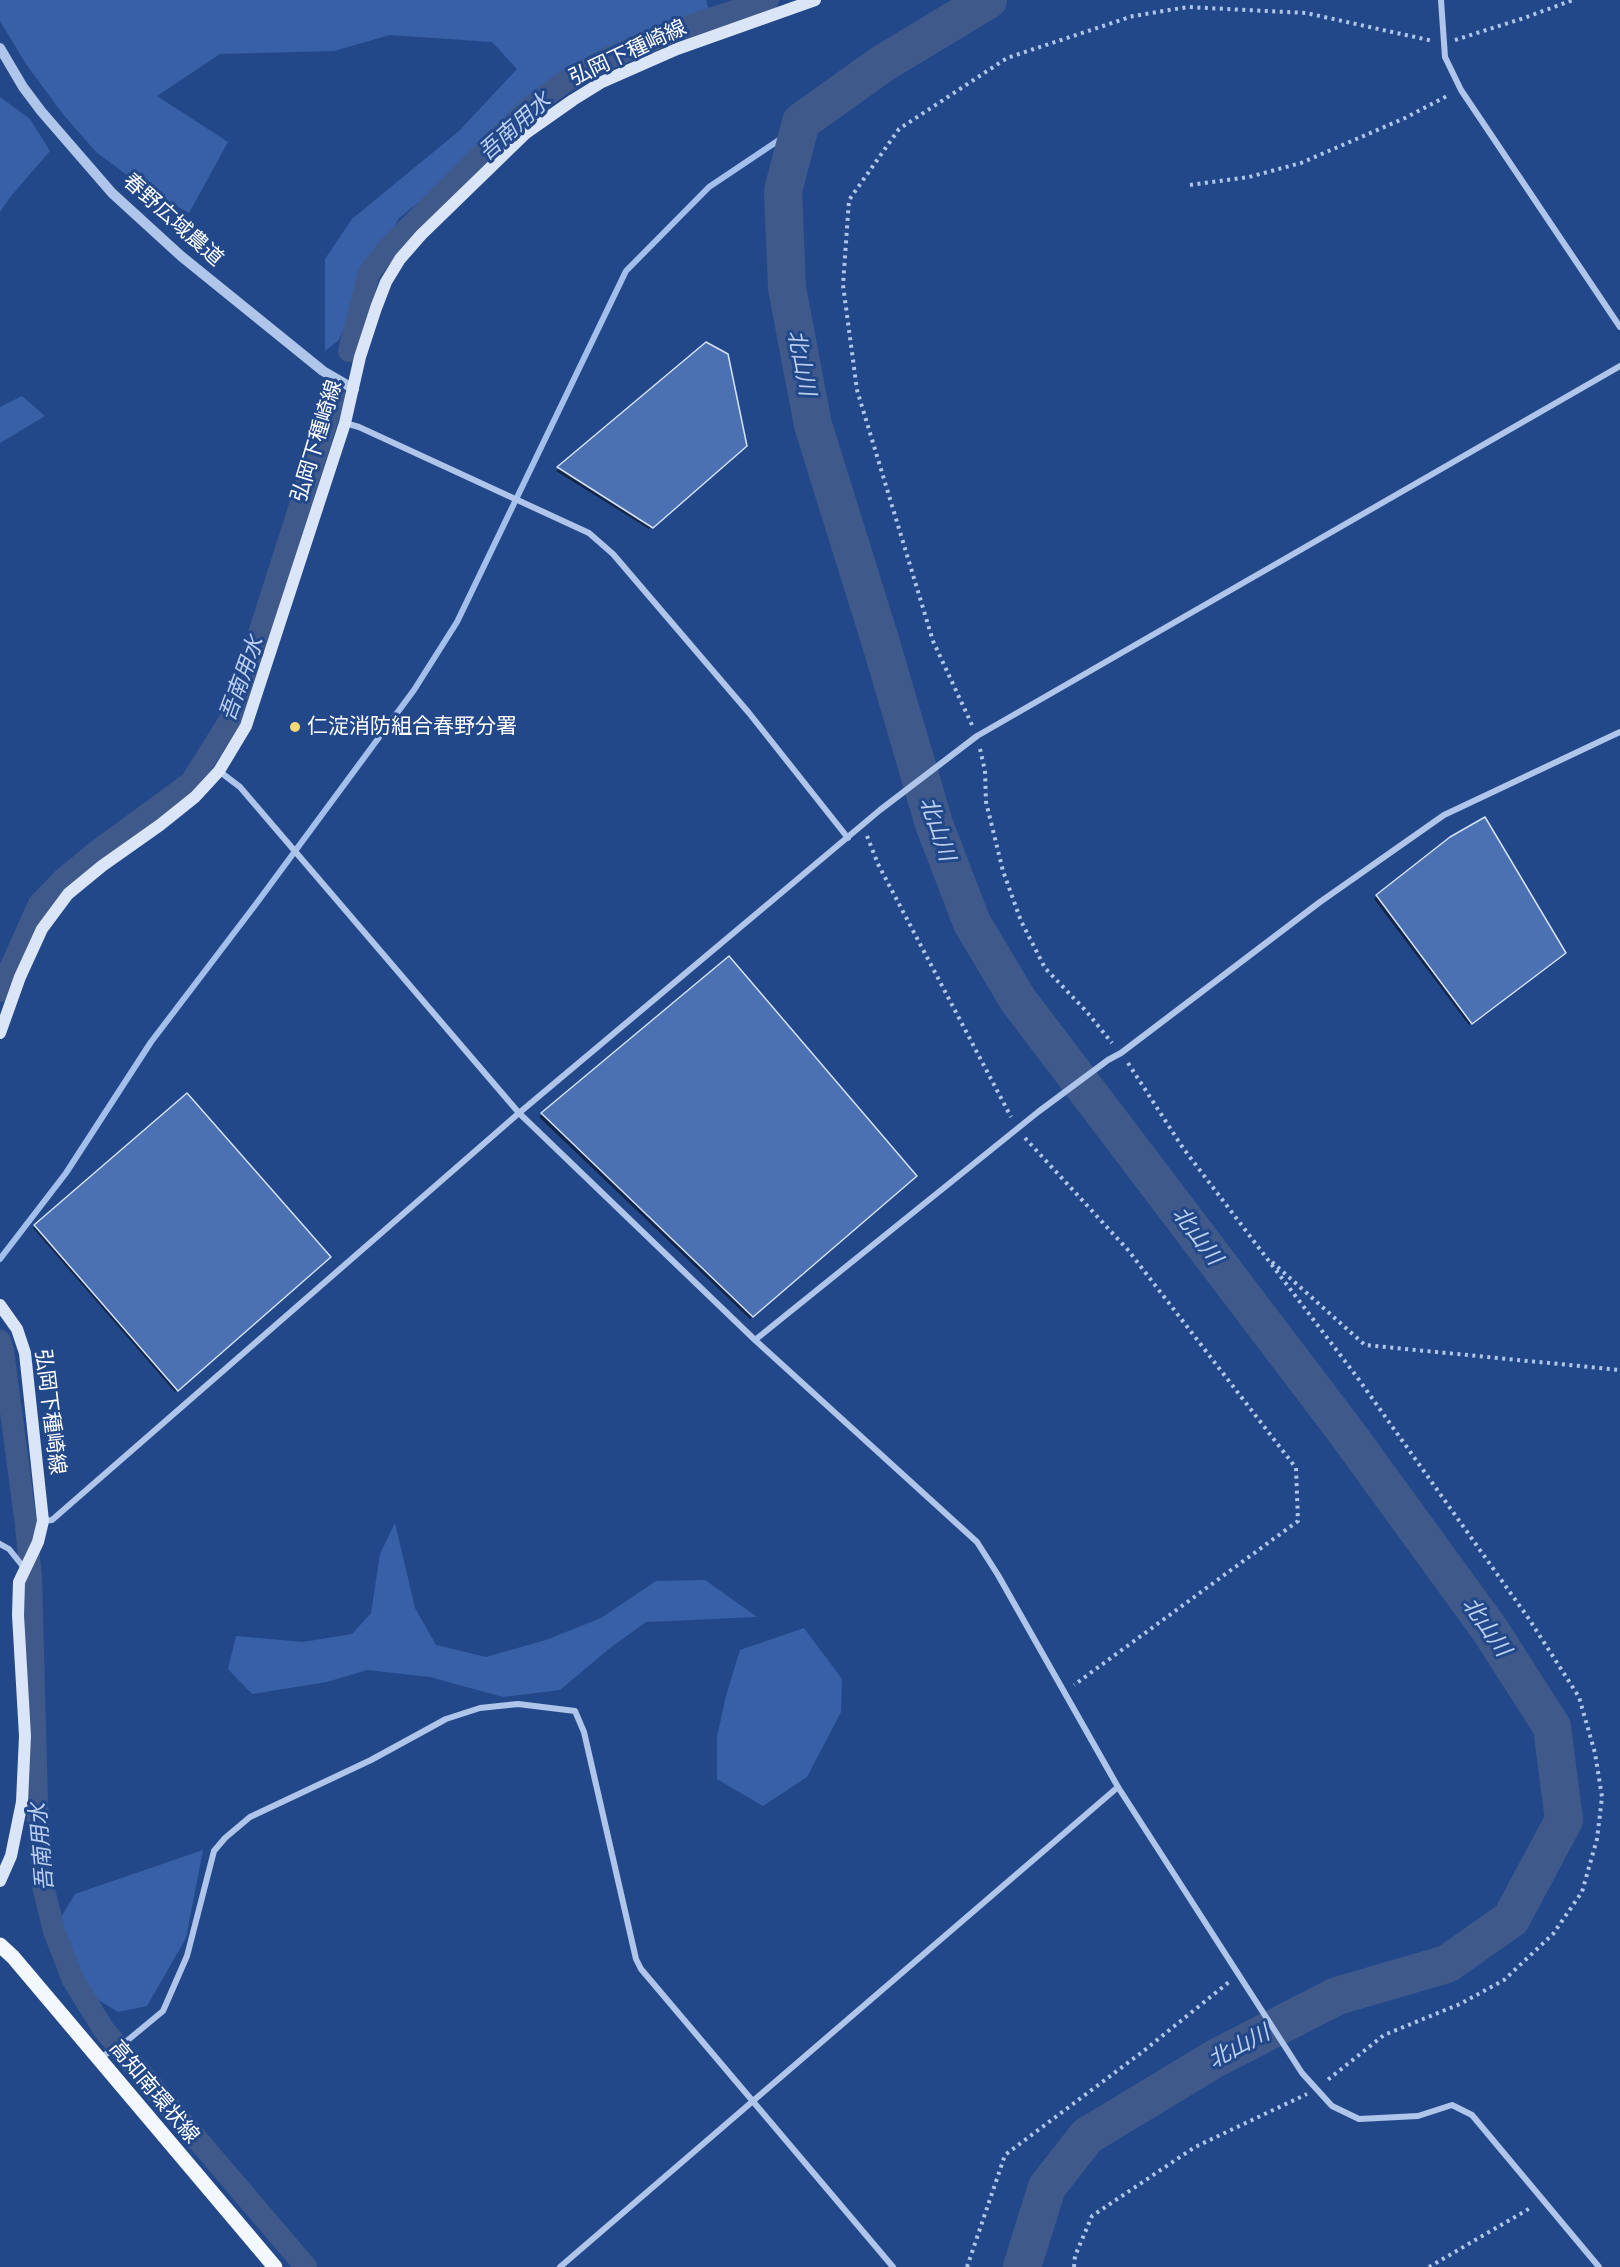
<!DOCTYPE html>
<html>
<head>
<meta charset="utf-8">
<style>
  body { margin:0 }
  canvas { display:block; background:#23488a }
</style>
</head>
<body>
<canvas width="1620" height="2267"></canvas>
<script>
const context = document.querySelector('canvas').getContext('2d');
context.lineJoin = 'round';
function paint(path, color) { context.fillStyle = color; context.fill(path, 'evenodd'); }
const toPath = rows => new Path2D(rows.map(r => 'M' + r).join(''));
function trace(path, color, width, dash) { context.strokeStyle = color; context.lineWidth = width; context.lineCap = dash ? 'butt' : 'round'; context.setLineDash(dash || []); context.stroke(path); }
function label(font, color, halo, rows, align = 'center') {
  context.font = font + ' "Alegreya Sans","Noto Sans JP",sans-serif'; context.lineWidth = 6; context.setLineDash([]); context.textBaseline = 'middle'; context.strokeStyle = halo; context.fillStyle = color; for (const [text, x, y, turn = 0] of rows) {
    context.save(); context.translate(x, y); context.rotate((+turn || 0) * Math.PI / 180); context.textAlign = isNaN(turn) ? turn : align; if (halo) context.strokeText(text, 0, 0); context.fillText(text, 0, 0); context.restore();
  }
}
paint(toPath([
  [0,0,706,0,710,13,644,44,571,72,497,129,447,180,399,218,363,284,339,340,325,351,325,259,352,219,459,131,517,69,492,42,390,35,334,51,220,54,157,96,228,142,189,213,146,189,96,152,62,113,26,64,0,21],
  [0,97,30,119,50,151,11,196,0,212],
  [22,396,45,416,0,443,0,407],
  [395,1523,415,1608,436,1645,486,1657,546,1640,601,1618,656,1581,705,1580,757,1617,646,1622,610,1648,560,1690,503,1697,430,1677,367,1670,327,1682,252,1694,228,1669,236,1636,303,1642,352,1634,371,1613,380,1554],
  [804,1628,842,1679,841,1712,807,1777,763,1806,717,1779,717,1737,726,1696,740,1650],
  [203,1850,186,1938,147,2006,118,2012,76,1986,55,1927,75,1894]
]), '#3760a7');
paint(toPath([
  [707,344,746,445,649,529,556,471],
  [1377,896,1562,956,1469,1025,1374,899],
  [729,958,915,1176,750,1319,539,1117],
  [186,1095,329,1257,175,1392,33,1228]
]), '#0007');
trace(toPath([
  [0,1259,66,1173,151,1042,256,904,414,690,457,622,626,271,709,187,791,132,801,122]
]), '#a3bfeb', 6);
trace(toPath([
  [349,351,369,273,390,246,530,107,566,81,606,59,677,30,768,0],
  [0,991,39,904,62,880,97,851,191,782,233,715,335,396],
  [0,1341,3,1351,26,1525,31,1578,37,1804,43,1886,54,1931,73,1980,104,2030,306,2267]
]), '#3f5a8a', 22);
trace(toPath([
  [988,0,882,64,801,122,783,191,787,288,813,425,880,640,934,824,972,923,1018,1000,1346,1432,1490,1630,1552,1727,1564,1820,1511,1919,1447,1964,1337,1996,1216,2058,1087,2136,1047,2187,1022,2267]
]), '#3f5a8a', 38);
const building = toPath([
  [706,342,728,354,747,446,653,528,557,467,706,342],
  [1485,817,1566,953,1472,1024,1376,895,1450,837,1485,817],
  [729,956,917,1176,753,1317,541,1113,729,956],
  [187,1093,331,1257,178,1391,34,1225,187,1093]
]);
paint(building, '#4b71b2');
trace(building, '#d4e1f8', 1.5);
trace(toPath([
  [1455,40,1524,18,1573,0],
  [1190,185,1249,177,1301,163,1405,118,1449,95],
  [972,725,933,641,857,390,843,285,849,200,899,129,1007,58,1133,16,1188,7,1306,13,1433,41],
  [980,749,985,771,986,802,1003,871,1021,921,1045,968,1086,1011,1112,1043],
  [867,836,878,864,1011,1117],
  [1128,1063,1183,1148,1357,1377,1529,1619,1579,1697,1595,1753,1602,1797,1597,1839,1582,1892,1553,1934,1504,1980,1460,2004,1384,2035,1325,2082],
  [1025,1138,1128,1250,1296,1468,1298,1521,1074,1685],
  [1272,1262,1365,1345,1620,1370],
  [967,2267,1005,2155,1141,2053,1229,1982],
  [1074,2267,1075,2256,1092,2216,1195,2147,1307,2094],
  [1429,2267,1532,2207]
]), '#afc5ea', 4, [3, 4.5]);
trace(toPath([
  [1441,0,1445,57,1461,90,1620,327],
  [345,423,359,427,589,533,613,554,749,713,848,838],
  [219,771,240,787,519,1113,755,1340,977,1542,998,1575,1118,1787,1302,2073,1332,2106,1359,2119,1418,2116,1452,2105,1472,2115,1599,2267],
  [755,1340,1038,1112,1108,1060,1121,1053,1320,902,1444,815,1620,732],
  [43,1521,52,1520,519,1113,880,810,977,736,1620,366],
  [0,1544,9,1549,25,1569],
  [100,2058,128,2040,163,2011,187,1956,214,1851,225,1838,250,1817,371,1760,446,1719,480,1708,518,1704,575,1711,584,1732,636,1959,641,1969,893,2267],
  [560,2267,1118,1787]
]), '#afc5ea', 6);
trace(toPath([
  [0,48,23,87,41,111,112,193,181,256,323,371,354,389]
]), '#afc5ea', 10);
trace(toPath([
  [0,1033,20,977,42,929,68,894,102,866,160,825,195,797,219,771,246,726,345,423,360,357,376,308,386,282,400,259,421,235,526,133,573,100,602,82,677,49,815,0],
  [0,1305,17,1329,25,1353,43,1521,38,1542,19,1582,18,1615,25,1736,22,1802,11,1856,0,1881]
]), '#dae5f8', 12);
trace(toPath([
  [0,1945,13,1957,275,2267]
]), '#f3f7fe', 15);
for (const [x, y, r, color] of [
  [295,727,6,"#f6da71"]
]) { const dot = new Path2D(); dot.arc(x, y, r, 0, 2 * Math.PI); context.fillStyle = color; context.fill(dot); trace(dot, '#23488a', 2); }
label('21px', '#fff', '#23488a', [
  ["弘岡下種崎線",628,53,-25],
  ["春野広域農道",173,220,42],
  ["弘岡下種崎線",317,441,-73],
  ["弘岡下種崎線",50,1412,83],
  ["高知南環状線",154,2092,50]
]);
label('21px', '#fff', '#23488a', [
  ["仁淀消防組合春野分署",307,727]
], 'left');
label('italic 22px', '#bbd0f1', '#23488a', [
  ["吾南用水",515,127,-42],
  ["北山川",801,363,79],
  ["吾南用水",242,679,-70],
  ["北山川",937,829,71],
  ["北山川",1197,1236,53],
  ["北山川",1486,1627,55],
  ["吾南用水",42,1847,-95],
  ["北山川",1239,2047,-28]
]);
</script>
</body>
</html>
